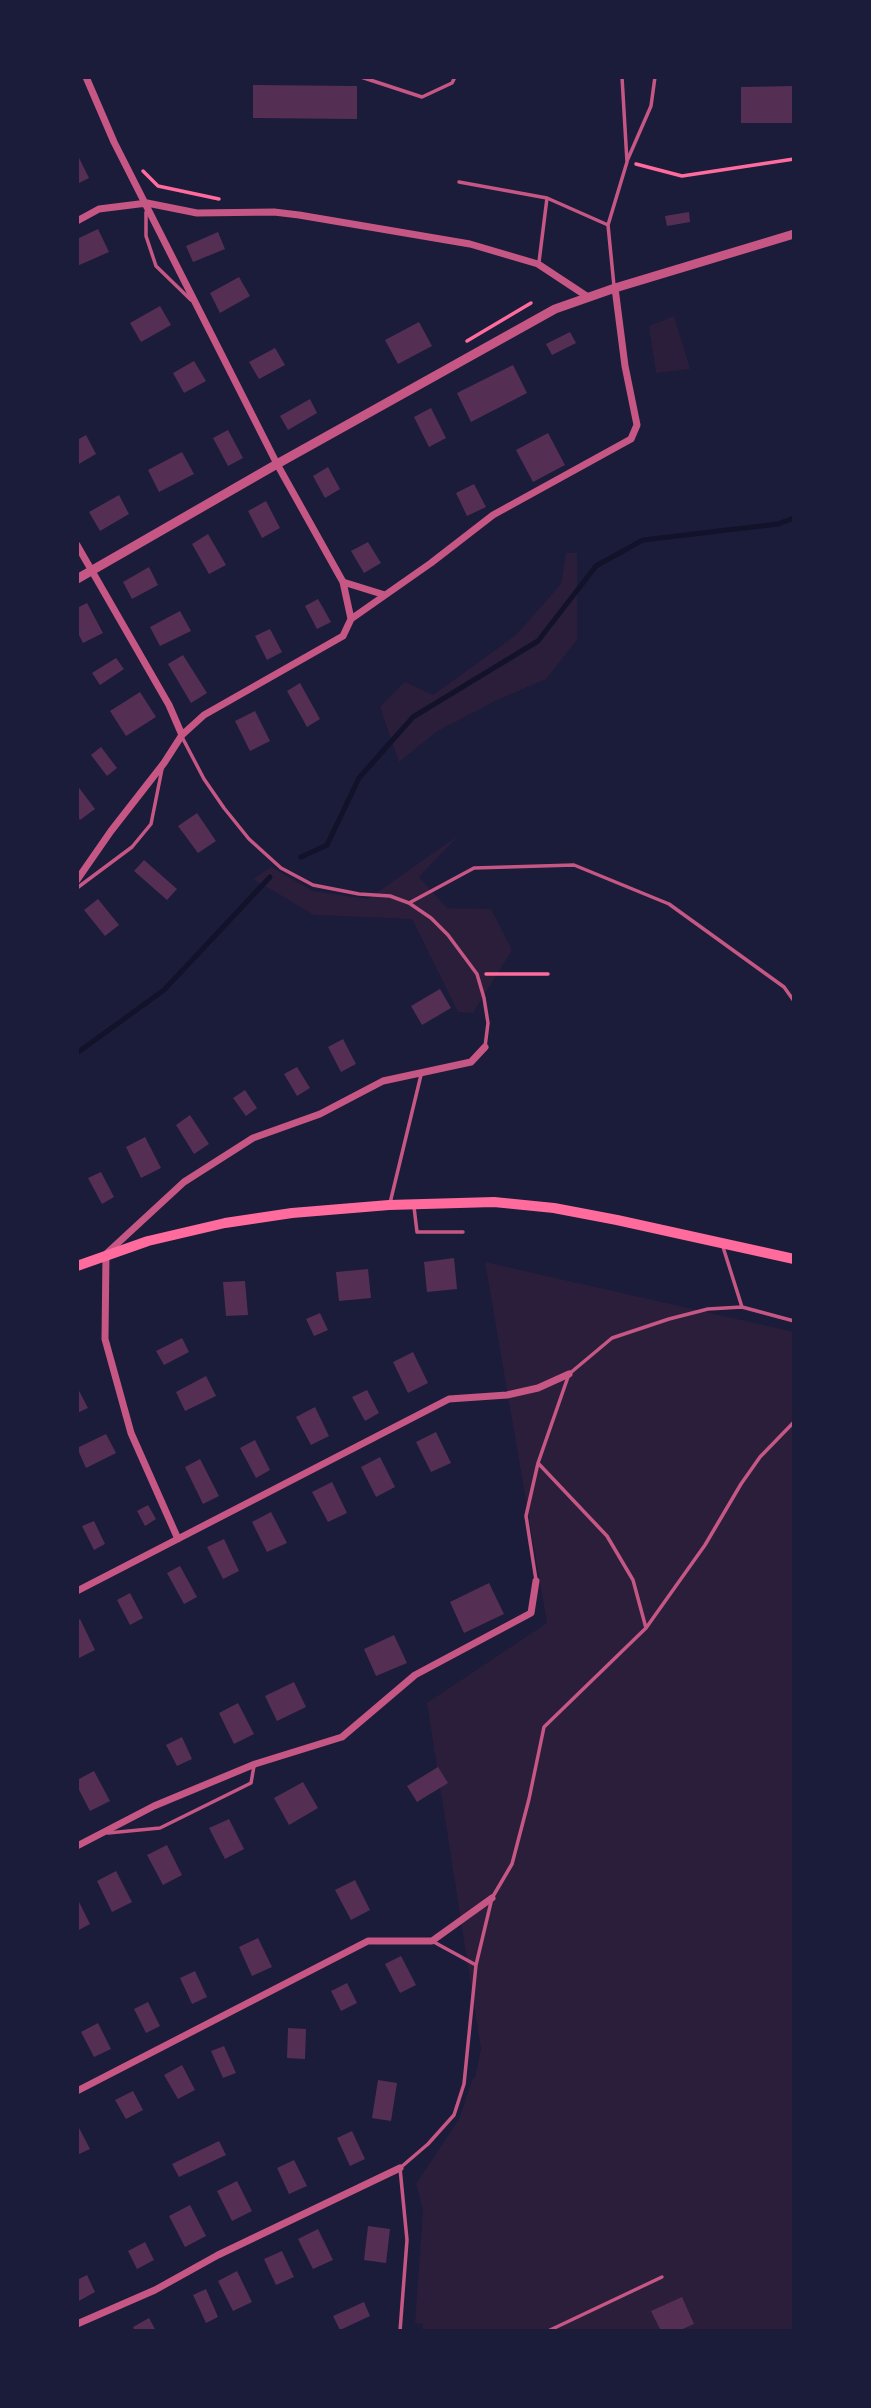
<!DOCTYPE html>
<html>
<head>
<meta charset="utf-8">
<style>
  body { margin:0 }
  #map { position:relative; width:871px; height:2408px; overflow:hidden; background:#1b1b3a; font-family:"PT Sans Narrow",sans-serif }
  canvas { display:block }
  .frame { position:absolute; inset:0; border:79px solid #1b1b3a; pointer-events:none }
</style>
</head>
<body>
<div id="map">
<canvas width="871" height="2408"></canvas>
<div class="frame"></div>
</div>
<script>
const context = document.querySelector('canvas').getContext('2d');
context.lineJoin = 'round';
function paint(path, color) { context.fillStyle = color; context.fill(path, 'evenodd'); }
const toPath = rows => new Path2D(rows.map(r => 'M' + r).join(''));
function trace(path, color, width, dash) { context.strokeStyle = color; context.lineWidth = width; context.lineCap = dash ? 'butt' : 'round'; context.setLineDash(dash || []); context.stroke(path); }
paint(toPath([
  [674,316,690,369,656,373,649,326],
  [566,553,577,553,577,640,546,679,495,701,436,732,399,762,380,707,405,682,433,695,516,635,561,584],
  [459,835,419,877,447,908,491,909,512,950,473,1013,458,1012,412,919,314,915,253,879,271,867,313,891,368,899],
  [485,1262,794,1332,794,2331,422,2331,423,2324,415,2323,423,2210,416,2184,459,2119,473,2078,475,2078,481,2049,427,1703,547,1623]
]), '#2a1e3b');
trace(toPath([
  [301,857,327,845,359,778,413,717,538,641,596,566,643,540,778,524,794,518],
  [77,1053,164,990,270,877]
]), '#12122b', 5);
paint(toPath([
  [253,85,357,86,357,119,253,118],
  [794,86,794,123,741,123,741,87],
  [77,154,89,178,77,184],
  [689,212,690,222,667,226,665,216],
  [98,229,109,252,77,266,77,239],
  [218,232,225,249,193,262,186,246],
  [239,277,250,296,220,313,210,293],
  [160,306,171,325,141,342,130,323],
  [419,322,432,346,398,364,385,340],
  [570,332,576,343,552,355,546,344],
  [275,348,285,365,259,379,249,362],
  [194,361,206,381,184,393,173,373],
  [513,365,527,393,471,422,457,393],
  [310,399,317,413,288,430,280,416],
  [431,408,446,438,429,447,414,417],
  [228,430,243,458,228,466,213,438],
  [548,433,565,465,533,482,516,450],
  [86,435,96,454,77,465,77,440],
  [182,452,194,474,159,492,148,470],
  [328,467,340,489,325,498,313,476],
  [474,484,486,507,467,516,456,493],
  [119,495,129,514,100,531,89,512],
  [266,501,280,528,262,538,248,511],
  [208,534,226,565,209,574,192,544],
  [368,542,381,563,364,573,351,551],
  [149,567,158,585,132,599,123,582],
  [318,599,331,622,317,629,305,606],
  [87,603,103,633,83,643,77,631,77,608],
  [180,611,191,631,160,646,150,627],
  [270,629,282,652,267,660,255,636],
  [183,655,207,693,191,703,168,664],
  [116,658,124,669,100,685,92,673],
  [300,683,320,719,307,727,287,691],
  [140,692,156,717,126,736,110,711],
  [255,711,270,741,250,751,235,721],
  [101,747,117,768,107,776,91,755],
  [77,785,95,809,80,820,77,815],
  [197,813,216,841,198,853,178,826],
  [144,860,177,889,167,900,134,871],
  [98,899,119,925,105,936,84,910],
  [440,989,451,1008,422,1025,411,1006],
  [343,1039,356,1064,341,1072,328,1047],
  [297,1067,310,1088,297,1096,284,1074],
  [245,1090,257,1108,246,1116,233,1098],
  [190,1115,209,1144,194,1154,176,1125],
  [145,1137,161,1168,141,1178,126,1147],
  [101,1172,114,1197,102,1204,88,1178],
  [454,1258,457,1289,427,1292,424,1262],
  [368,1269,371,1298,339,1301,336,1272],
  [245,1281,248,1315,226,1316,223,1282],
  [320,1313,328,1330,314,1336,306,1319],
  [182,1338,189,1352,164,1365,156,1351],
  [413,1352,428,1383,408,1393,393,1362],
  [206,1376,216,1396,185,1411,176,1392],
  [77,1387,88,1408,77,1413],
  [367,1390,379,1413,365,1421,352,1397],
  [315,1407,329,1436,311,1445,296,1417],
  [436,1432,451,1463,431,1472,416,1442],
  [106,1434,116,1453,86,1468,77,1448],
  [255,1440,270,1470,256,1478,240,1448],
  [380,1457,395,1487,376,1497,361,1467],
  [200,1459,219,1496,203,1504,185,1467],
  [332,1482,347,1513,328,1522,312,1492],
  [148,1505,156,1519,145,1526,137,1511],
  [271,1512,287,1543,267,1552,252,1522],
  [94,1521,105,1544,94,1550,82,1526],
  [224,1539,239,1571,223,1579,207,1547],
  [180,1566,197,1597,184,1604,167,1573],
  [489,1583,504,1614,464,1633,450,1602],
  [130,1593,143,1618,130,1625,117,1600],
  [80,1619,95,1650,77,1659,77,1621],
  [394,1635,407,1663,376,1676,364,1649],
  [294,1682,306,1707,277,1721,265,1696],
  [238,1703,254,1734,234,1744,219,1713],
  [182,1737,192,1759,177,1766,166,1745],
  [438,1767,448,1783,417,1802,407,1786],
  [94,1771,110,1801,90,1811,77,1786,77,1780],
  [303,1782,318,1808,289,1825,274,1798],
  [229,1819,244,1849,225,1859,209,1828],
  [167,1845,182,1875,163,1885,147,1855],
  [116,1871,132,1902,112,1912,97,1881],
  [355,1880,370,1910,351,1920,335,1890],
  [77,1898,90,1924,77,1931],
  [258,1938,272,1967,252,1976,239,1947],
  [401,1956,416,1985,400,1993,385,1964],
  [195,1971,207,1997,192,2004,180,1978],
  [347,1983,357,2003,341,2011,331,1991],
  [148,2002,160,2026,146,2033,134,2009],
  [98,2023,111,2049,94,2057,81,2032],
  [288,2028,306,2029,305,2059,287,2058],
  [224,2046,236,2073,223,2078,211,2051],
  [182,2065,195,2090,178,2099,164,2075],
  [378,2080,397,2083,391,2121,372,2118],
  [133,2091,143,2110,126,2119,115,2100],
  [77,2124,90,2149,77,2155],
  [352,2131,365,2159,350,2166,337,2138],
  [219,2141,226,2155,179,2177,172,2164],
  [294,2160,307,2186,289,2194,277,2168],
  [237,2181,252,2211,232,2221,217,2191],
  [190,2205,206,2236,185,2247,169,2216],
  [368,2226,390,2229,386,2263,364,2260],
  [318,2229,333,2260,313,2269,298,2239],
  [145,2242,154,2260,137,2269,128,2251],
  [282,2251,294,2277,276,2285,264,2259],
  [237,2271,252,2302,233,2311,218,2281],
  [87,2275,95,2292,77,2302,77,2280],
  [206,2289,218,2317,206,2323,193,2295],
  [682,2297,694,2324,678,2331,661,2331,651,2311],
  [364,2302,370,2316,340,2330,333,2316],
  [149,2318,156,2331,135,2331,133,2327]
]), '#542f53');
trace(toPath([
  [636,164,682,176,794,159],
  [143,171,158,186,219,199],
  [467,341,531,303],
  [486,974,548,974]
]), '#ff6b9d', 3.5);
trace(toPath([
  [361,77,422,97,452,83,455,77],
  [627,161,651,106,655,77],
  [459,182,547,198,539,262],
  [547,198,608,225],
  [146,212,146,236,156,266,191,300],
  [614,286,608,225,627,162,622,77],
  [182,737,204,779,224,808,249,839,281,868,313,885,359,894,390,896,409,903,431,918,448,935,477,974,484,998,488,1023,485,1047],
  [77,888,132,847,151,824,162,769],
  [409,903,474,868,574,865,669,904,784,987,794,1001],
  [390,1203,421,1075],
  [414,1207,417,1232,463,1232],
  [723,1247,742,1307,794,1321],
  [538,1463,607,1536,633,1580,646,1628],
  [536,1580,526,1516,538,1463,569,1374,612,1338,669,1319,708,1309,742,1307],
  [108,1833,160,1828,251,1783,254,1766],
  [432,1941,476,1965],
  [400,2331,407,2240,400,2168,428,2144,454,2115,464,2084,476,1965,492,1898,512,1864,529,1799,544,1727,646,1628,705,1545,741,1484,760,1457,794,1422],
  [548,2331,662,2277]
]), '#c65784', 3.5);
trace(toPath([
  [86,77,114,142,277,464,343,582,351,619],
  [77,221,99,209,147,203,197,213,274,212,299,215,470,244,538,264,588,297],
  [77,545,169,705,182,735],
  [343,582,385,595],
  [77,880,111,831,164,763,182,735,204,715,343,636,351,619,431,563,493,515,631,439,637,425,625,366,615,288],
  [178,1539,131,1433,105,1339,106,1254,184,1182,253,1138,320,1114,383,1081,471,1062,485,1047],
  [77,1591,449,1399,507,1395,538,1388,569,1374],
  [77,1846,154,1806,255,1764,342,1737,415,1675,531,1613,536,1581],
  [77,2091,368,1941,432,1941,492,1898],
  [77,2324,155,2290,218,2255,400,2168]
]), '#c65784', 7);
trace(toPath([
  [77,579,277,464,555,309,615,288,794,234]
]), '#c65784', 9);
trace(toPath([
  [77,1266,148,1241,225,1223,292,1213,389,1205,494,1202,554,1208,617,1220,794,1259]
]), '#ff6b9d', 10);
</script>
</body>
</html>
